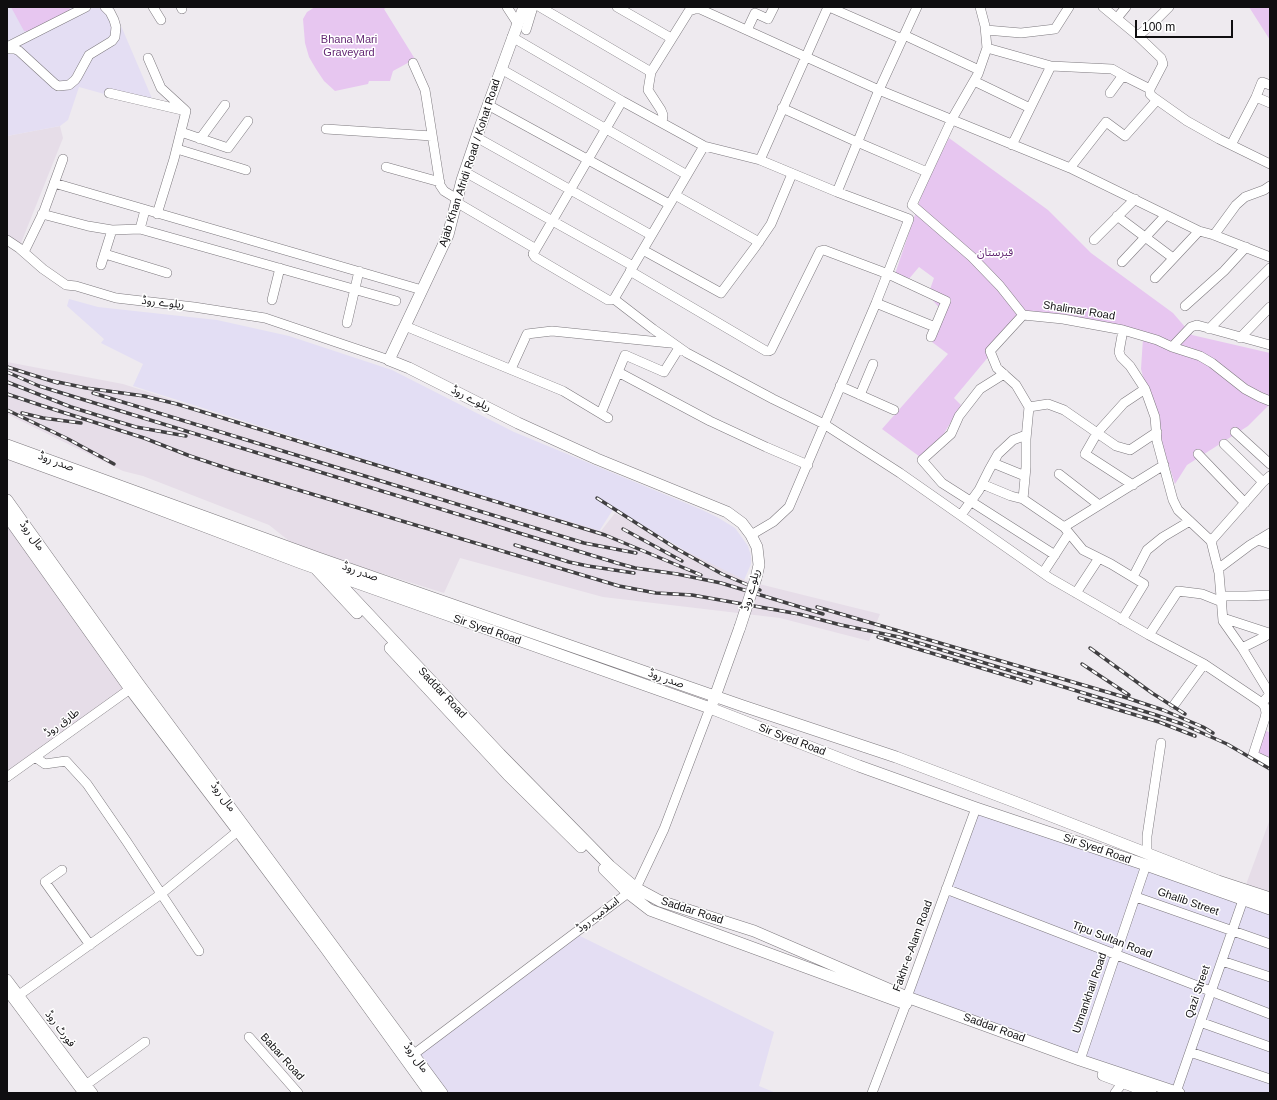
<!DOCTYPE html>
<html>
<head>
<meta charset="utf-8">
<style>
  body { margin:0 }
  #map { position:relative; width:1277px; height:1100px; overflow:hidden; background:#eeeaef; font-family:Arial,sans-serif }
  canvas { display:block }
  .frame { position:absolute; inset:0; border:8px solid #0f0e10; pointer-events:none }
  .scale { position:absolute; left:1135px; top:20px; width:98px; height:18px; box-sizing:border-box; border:2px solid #0f0e10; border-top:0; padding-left:5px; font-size:12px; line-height:14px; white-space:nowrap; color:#0f0e10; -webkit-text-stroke:3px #fff; paint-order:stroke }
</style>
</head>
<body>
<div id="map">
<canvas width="1277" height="1100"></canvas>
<div class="frame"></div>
<div class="scale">100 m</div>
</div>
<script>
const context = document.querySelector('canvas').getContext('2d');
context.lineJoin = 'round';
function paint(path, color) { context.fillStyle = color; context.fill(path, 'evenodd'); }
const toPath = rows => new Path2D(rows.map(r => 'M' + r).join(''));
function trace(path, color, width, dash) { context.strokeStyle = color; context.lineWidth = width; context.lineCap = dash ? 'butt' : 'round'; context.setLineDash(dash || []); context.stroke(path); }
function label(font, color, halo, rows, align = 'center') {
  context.font = font + ' Arial,"Noto Sans Arabic",sans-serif'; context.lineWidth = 3; context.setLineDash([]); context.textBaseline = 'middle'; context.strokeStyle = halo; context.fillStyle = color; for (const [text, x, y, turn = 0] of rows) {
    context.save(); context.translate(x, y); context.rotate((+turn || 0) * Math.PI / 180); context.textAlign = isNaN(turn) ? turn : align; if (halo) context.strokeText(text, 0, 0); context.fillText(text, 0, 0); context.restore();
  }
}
paint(toPath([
  [69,299,98,307,217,320,289,336,392,370,514,432,700,509,717,517,735,528,748,546,751,556,751,564,742,585,614,508,598,533,133,386,143,364,101,343,104,339,67,306],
  [976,808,1270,909,1270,1093,1179,1093,907,997]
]), '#e3def4');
paint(toPath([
  [60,126,63,138,19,248,7,240,7,136],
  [7,362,123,384,280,434,601,531,615,513,673,545,747,581,880,614,869,641,780,618,603,597,460,558,444,593,297,547,269,525,143,476,123,471,7,414],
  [7,516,130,689,7,776],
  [1270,819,1270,899,1244,890]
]), '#e6dde8');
paint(toPath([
  [7,7,113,7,154,103,108,95,79,87,68,120,60,126,7,136],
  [574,933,774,1032,759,1086,776,1093,442,1093,414,1054]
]), '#e4def3');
paint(toPath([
  [11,7,69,7,71,12,30,32,24,31],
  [315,7,387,7,384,9,415,59,393,71,390,81,369,81,368,84,335,91,324,81,316,69,309,57,305,43,303,19,307,12],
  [1249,7,1270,7,1270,40],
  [949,138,1048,210,1091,253,1173,313,1192,335,1270,353,1270,404,1248,426,1187,465,1175,484,1157,429,1141,369,1143,338,1025,313,954,398,961,405,927,462,882,429,948,354,928,339,943,312,928,295,934,278,919,267,908,280,894,277,925,185],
  [1262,728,1270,733,1270,763,1255,756]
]), '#e7c6f0');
const minor = toPath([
  [153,7,161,20],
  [181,7,182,9],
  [507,7,518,24],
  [540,7,651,72],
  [617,7,671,38],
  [829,7,902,39],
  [980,7,985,26,987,48,978,74,952,119,912,205,972,257,1000,286,1023,315,1063,319,1123,330,1157,340,1172,347,1200,356,1212,363,1245,389,1260,397,1270,401],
  [1103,7,1138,36,1161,58,1163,64,1150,89,1150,94,1153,97,1187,121,1219,139,1270,164],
  [1117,18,1126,7],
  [526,30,533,7],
  [747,30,755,13,768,19,774,7],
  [986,30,1021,33,1055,29,1069,7],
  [904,35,979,70],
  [1138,36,1152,24,1169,7],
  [512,37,622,101,704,146,760,160,837,192,909,219,876,303,789,507,773,522,751,535],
  [7,47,86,7],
  [987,48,1051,66,1112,69,1126,77],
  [7,49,15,49,19,51,55,84,58,86,69,85,75,80,77,77,89,55,112,41,115,37,116,27,114,20,110,12,105,7],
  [148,58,161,88,185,110],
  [413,63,425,90,440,185,444,191,457,199],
  [501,69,687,175],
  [974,81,1030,108],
  [109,93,186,111],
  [1110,93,1121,78,1126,77,1150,89],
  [1256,97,1262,82,1270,85],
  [622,101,533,254,535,257,608,300,612,300,614,299,704,146],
  [488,105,669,204],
  [782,108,857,142,927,172],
  [662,123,663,115,661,110,648,90,651,72,689,11,695,9,700,9,879,90,1070,168,1199,231,1214,235,1270,257],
  [326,129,432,136],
  [181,132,228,148,248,121],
  [476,137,651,235],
  [200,139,225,105],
  [1012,145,1051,66],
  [1231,145,1256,97,1270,103],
  [177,149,246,170],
  [760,160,828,7],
  [386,167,440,182],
  [1070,168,1106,122,1125,136,1157,100],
  [465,172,633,266],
  [54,183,422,290],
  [837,192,879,90,917,7],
  [675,195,759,242],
  [456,202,536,249],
  [42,214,88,226,112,230,140,229,396,301],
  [157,214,174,159,186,111],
  [1117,216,1173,258],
  [140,229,145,210],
  [1214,235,1236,205,1245,197,1264,190,1270,186],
  [7,240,19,248,43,269,66,285,76,286,116,298,194,307,265,318,389,360],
  [1094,240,1135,199],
  [643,250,721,293,756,246,771,224,792,174],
  [24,252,44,211,63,159],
  [105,254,167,273],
  [1122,262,1166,215],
  [101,265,112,230],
  [630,271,766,351,769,351,771,350,820,251,824,250,888,274,946,301,931,337],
  [1155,278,1199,231],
  [614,299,653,329,687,353,773,399,824,424,900,473,1050,578,1149,635,1204,664,1262,703],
  [272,300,280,268],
  [876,303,935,327],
  [1185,306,1224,271,1246,247],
  [1023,315,990,351,997,368,1016,385,1029,407,1026,439,1026,467,1023,499,1064,527,1164,465],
  [347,323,359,271],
  [405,326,563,391,608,418],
  [1209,329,1270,268],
  [1123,330,1119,352,1121,357,1130,366,1145,389,1155,417,1157,441,1173,500,1178,510,1211,541,1219,573,1223,621,1242,648],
  [1240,338,1270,307],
  [1172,347,1191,327,1197,325,1270,345],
  [511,369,527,334,552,331,670,343],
  [618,372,710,421,766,447,808,465],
  [1004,374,980,389,959,416,951,434,922,460,942,483,1055,555],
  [840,386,894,410],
  [860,395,873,364],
  [1029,407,1048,404,1064,410,1116,446,1130,450,1157,432],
  [601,413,625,355,664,372,679,348],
  [1235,432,1270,464],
  [1224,444,1263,482],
  [1198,454,1245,503],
  [993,463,1025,476],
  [1059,474,1099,505],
  [982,484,1011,496,1023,499],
  [1133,485,1085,454,1097,433,1124,403,1145,389],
  [961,515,979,490,989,470,998,454,1013,440,1026,435],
  [1064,527,1083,550,1111,564,1144,584,1122,620],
  [1258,540,1270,544],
  [1211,541,1263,482,1270,476],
  [1218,569,1250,545,1270,533],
  [1043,573,1069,533],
  [1133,577,1147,550,1163,537,1190,521],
  [1076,593,1099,558],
  [1221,596,1246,596,1270,595],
  [1223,618,1269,633],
  [1270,633,1264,637,1242,648,1270,694,1262,703,1265,707,1266,713,1265,718,1253,755,1270,763],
  [1149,635,1178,591,1202,594,1222,602],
  [1174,705,1204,664],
  [35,757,45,764,66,761,87,784,127,842,199,951],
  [7,777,130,689],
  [1147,854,1147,836,1161,743],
  [62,870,45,882,90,945],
  [946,889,1270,1014],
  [1136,897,1270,944],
  [1222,961,1270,977],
  [7,979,93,1093],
  [7,991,83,1093],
  [19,995,161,894,238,831],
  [1200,1022,1270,1047],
  [249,1037,298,1093],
  [1190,1052,1270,1079],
  [414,1054,628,893,636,888,664,829,710,708],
  [1080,1060,1146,865],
  [83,1087,145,1042],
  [1176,1092,1243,900],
  [872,1093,906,1004,907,997,976,808],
  [1115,1093,1123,1082]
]);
const major = toPath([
  [524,7,479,130,462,180,448,235,389,360,409,368,518,423,597,459,727,512,742,523,751,535,757,547,759,565,756,578],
  [7,445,318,558,743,706,896,757,1015,802,1218,881,1270,898],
  [7,453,106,489,301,563,710,708,859,766,976,808,1146,865,1270,909],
  [7,500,138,683,442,1093],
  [7,516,130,689,238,831,326,949,430,1093],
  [316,569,357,613],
  [332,575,500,754,610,866,636,888,660,901,754,931,907,997,1080,1060,1179,1093],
  [390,648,508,775,581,847],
  [713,702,740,627],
  [604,869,628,893,650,910,906,1004],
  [1103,1075,1151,1093]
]);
trace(minor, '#7d797e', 10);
trace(major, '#7d797e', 12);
trace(minor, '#fff', 9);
trace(major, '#fff', 11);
const rail = toPath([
  [7,367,58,383],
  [7,372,39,386,617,563,635,568,677,574,721,583,823,614],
  [53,381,86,388,144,396,177,404,605,535,701,575],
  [7,382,71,407,116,421,136,427,186,436],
  [93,393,584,543,636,553],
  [7,394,40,405,144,438,190,456,235,471,619,586,656,593,692,595,799,614,841,625,899,637,1153,714,1182,724,1227,744,1270,769],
  [7,410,68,439,114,464],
  [22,413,43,418,81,423],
  [597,498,677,549,722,574,760,590],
  [623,529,682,561],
  [515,545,569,562,588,566,634,573],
  [817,607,1124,697,1163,710,1203,727,1213,733],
  [878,637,1031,683],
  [1090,648,1152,693,1185,714],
  [1082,664,1129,695],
  [1079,698,1159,722,1195,736]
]);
trace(rail, '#403f41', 3.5);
trace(rail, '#fff', 2, [6]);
const majorBridge = toPath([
  [740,627,756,578]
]);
trace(majorBridge, '#7d797e', 12, []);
trace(majorBridge, '#fff', 11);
label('11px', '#632773', '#fff', [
  ["Bhana Mari",349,40],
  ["Graveyard",349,53],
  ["قبرستان",995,253]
]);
label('11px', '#0f0e10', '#fff', [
  ["Ajab Khan Afridi Road / Kohat Road",470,163,-72],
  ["ریلوے روڈ",163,303,6],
  ["Shalimar Road",1079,311,9],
  ["ریلوے روڈ",471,399,27],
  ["صدر روڈ",56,462,20],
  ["مال روڈ",32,536,54],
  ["صدر روڈ",360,572,19],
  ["ریلوے روڈ",751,590,-74],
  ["Sir Syed Road",487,630,19],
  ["صدر روڈ",666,679,19],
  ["Saddar Road",442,693,47],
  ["طارق روڈ",62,723,-36],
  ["Sir Syed Road",792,740,21],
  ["مال روڈ",223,797,53],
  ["Sir Syed Road",1097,849,19],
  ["Ghalib Street",1188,902,19],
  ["Saddar Road",692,911,18],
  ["اسلامیہ روڈ",598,915,-37],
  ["Tipu Sultan Road",1112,940,21],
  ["Fakhr-e-Alam Road",913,946,-70],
  ["Qazi Street",1198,992,-71],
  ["Utmankhail Road",1090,993,-71],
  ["Saddar Road",994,1028,20],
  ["فورٹ روڈ",60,1029,53],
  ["Babar Road",282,1057,48],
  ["مال روڈ",416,1058,54]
]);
</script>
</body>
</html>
